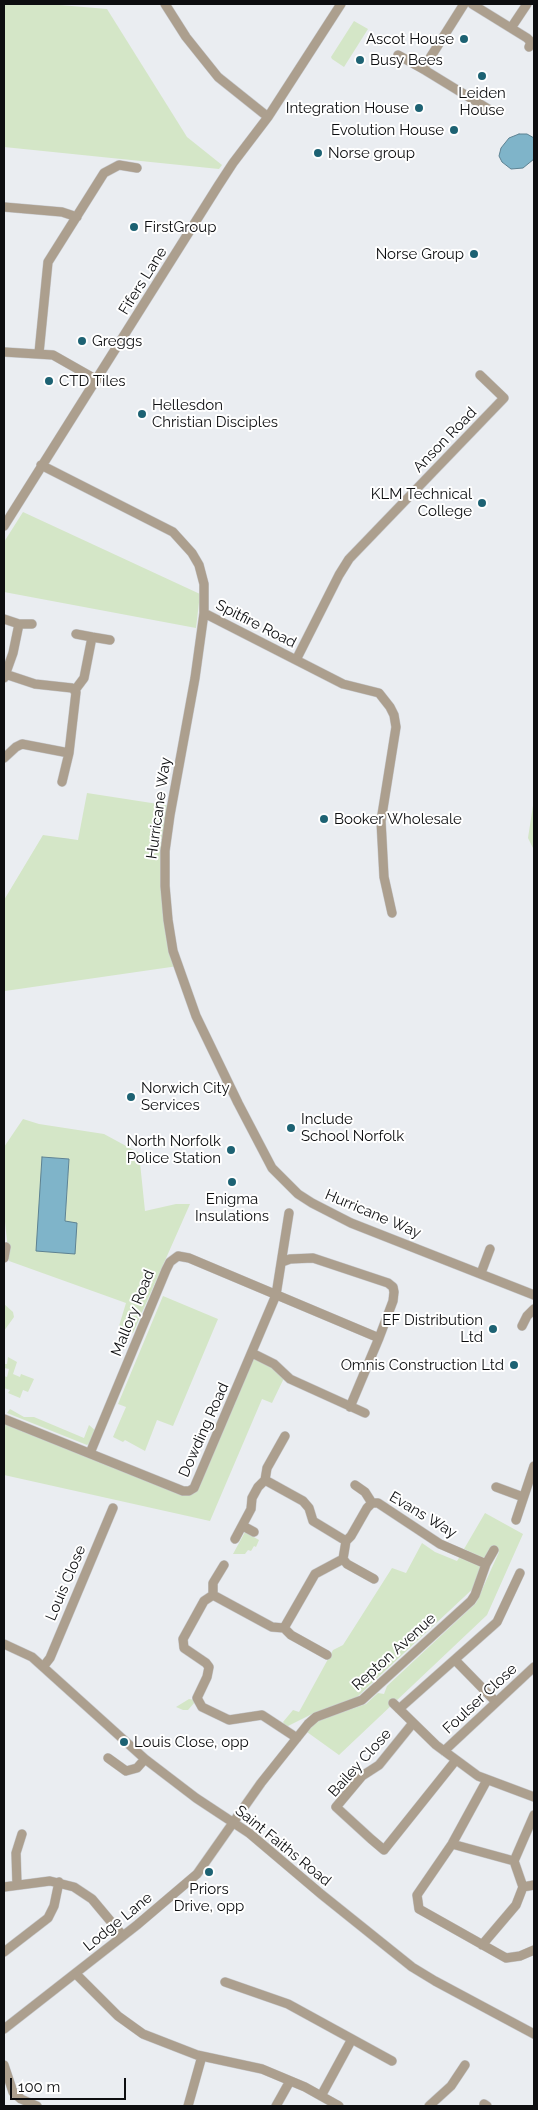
<!DOCTYPE html>
<html>
<head>
<meta charset="utf-8">
<style>
  body { margin:0 }
  #map { position:relative; width:538px; height:2110px; overflow:hidden; background:#eaedf1; font-family:Raleway,sans-serif }
  canvas { display:block }
  .frame { position:absolute; inset:0; border:5px solid #0d0e10; pointer-events:none }
  .scale { position:absolute; left:10px; top:2078px; width:116px; height:22px; box-sizing:border-box; border:2px solid #0d0e10; border-top:0; padding-left:6px; font-size:15px; line-height:18px; white-space:nowrap; color:#0d0e10; -webkit-text-stroke:4px #fff; paint-order:stroke }
</style>
</head>
<body>
<div id="map">
<canvas width="538" height="2110"></canvas>
<div class="frame"></div>
<div class="scale">100 m</div>
</div>
<script>
const context = document.querySelector('canvas').getContext('2d');
context.lineJoin = 'round';
function paint(path, color) { context.fillStyle = color; context.fill(path, 'evenodd'); }
const toPath = rows => new Path2D(rows.map(r => 'M' + r).join(''));
function trace(path, color, width, dash) { context.strokeStyle = color; context.lineWidth = width; context.lineCap = dash ? 'butt' : 'round'; context.setLineDash(dash || []); context.stroke(path); }
function label(font, color, halo, rows, align = 'center') {
  context.font = font + ' Raleway,sans-serif'; context.lineWidth = 4; context.setLineDash([]); context.textBaseline = 'middle'; context.strokeStyle = halo; context.fillStyle = color; for (const [text, x, y, turn = 0] of rows) {
    context.save(); context.translate(x, y); context.rotate((+turn || 0) * Math.PI / 180); context.textAlign = isNaN(turn) ? turn : align; if (halo) context.strokeText(text, 0, 0); context.fillText(text, 0, 0); context.restore();
  }
}
paint(toPath([
  [4,4,48,4,107,9,187,137,222,165,219,169,4,147],
  [354,21,368,29,344,67,332,59,331,57],
  [23,512,200,594,196,628,4,592,4,542],
  [87,793,171,806,165,886,178,966,5,991,4,986,4,900,43,835,78,840],
  [534,799,534,850,528,838],
  [23,1119,39,1124,104,1134,139,1153,145,1211,176,1204,190,1204,133,1333,119,1326,126,1303,9,1261,4,1212,4,1147],
  [43,1157,69,1159,65,1222],
  [163,1296,218,1319,173,1426,157,1420,145,1451,125,1440,123,1442,113,1437,126,1407,118,1404],
  [4,1304,13,1312,14,1317,4,1331],
  [252,1353,285,1376,272,1403,262,1399,210,1521,4,1475,4,1419,189,1491],
  [8,1357,17,1362,13,1374,20,1377,21,1374,34,1379,28,1392,23,1390,20,1398,8,1393,10,1390,4,1388,4,1376,7,1377,9,1369,4,1368,4,1364,7,1364],
  [10,1409,24,1417,34,1417,84,1438,89,1425,96,1431,93,1441,87,1445,7,1413],
  [485,1513,523,1534,487,1615,339,1755,307,1732,315,1723,322,1719,366,1704,378,1693,384,1694,387,1686,476,1603,499,1552,494,1550,489,1556,483,1558,464,1549],
  [245,1532,259,1540,256,1547,254,1546,251,1551,248,1550,245,1554,233,1554],
  [422,1543,435,1552,457,1561,461,1555,482,1563,479,1583,356,1698,314,1713,286,1727,283,1722,293,1710,299,1712,333,1650,343,1645,392,1568,406,1573],
  [189,1699,195,1700,195,1702,188,1710,183,1710,176,1707]
]), '#d4e6c7');
const water = toPath([
  [519,134,527,134,534,138,534,159,523,168,511,169,502,162,499,156,501,148,509,138,519,134],
  [42,1157,69,1159,65,1221,77,1223,75,1254,36,1251,42,1157]
]);
paint(water, '#7fb4c9');
trace(water, '#5d8292', 1);
const minor = toPath([
  [165,4,186,37,218,77,268,117],
  [464,4,423,69,490,110],
  [472,4,527,38,531,42,529,47],
  [511,28,527,4],
  [398,55,423,69],
  [4,207,62,212,77,217],
  [4,352,53,355,97,380],
  [39,353,48,262,104,173,119,165,137,168],
  [41,465,173,532,192,553,199,565,204,584,204,613,195,678,170,815,165,851,165,886,168,920,173,951,196,1016,238,1103,272,1168,298,1194,312,1203,351,1223,534,1295],
  [4,526,218,186,233,163,268,117,341,4],
  [204,613,296,660],
  [4,619,19,624],
  [76,634,92,637],
  [5,674,35,684,72,688,76,692,69,753,62,782],
  [4,678,13,653,19,624,32,624],
  [75,690,84,678,92,637,110,640],
  [4,758,16,747,22,744,69,753],
  [392,913,384,877,381,821,396,727,394,715,390,707,379,693,343,684,296,660,339,575,349,559,504,398,480,375],
  [4,1258,6,1247],
  [481,1273,490,1249],
  [522,1326,527,1316,534,1309],
  [252,1353,274,1364,290,1379,365,1413],
  [350,1407,379,1338],
  [4,1419,183,1491,189,1491,194,1488,276,1295,289,1213],
  [90,1453,166,1270,170,1262,178,1256,189,1258,379,1338,393,1301,394,1292,393,1287,388,1283,313,1258,290,1259,282,1262],
  [265,1480,267,1468,285,1436],
  [355,1485,365,1492,372,1503],
  [496,1487,523,1497],
  [516,1520,534,1466],
  [243,1526,254,1532],
  [235,1539,251,1509,252,1498,258,1487,265,1480,303,1501,309,1508,313,1521,346,1541,343,1559],
  [346,1541,351,1536,367,1508,372,1503,378,1503,440,1544,486,1564],
  [343,1559,347,1564,374,1579],
  [213,1595,213,1583,224,1565],
  [284,1628,315,1574,343,1559],
  [4,1644,32,1657,145,1759,196,1798,249,1833,321,1894,412,1967,435,1981,534,2034],
  [455,1660,496,1702],
  [43,1667,50,1658,113,1508],
  [393,1703,436,1745,478,1776,534,1797],
  [399,1709,497,1622,520,1573],
  [413,1723,379,1765,362,1776,336,1807,371,1839,384,1850,456,1760],
  [297,1738,262,1715,229,1720,202,1707,197,1698,207,1677,209,1667,206,1663,184,1648,183,1639,204,1601,213,1595,272,1627,284,1628,291,1635,327,1655],
  [444,1751,534,1667],
  [108,1758,126,1771,137,1768,145,1759],
  [487,1780,452,1844,417,1895,419,1909,506,1958,520,1956,534,1950],
  [452,1844,514,1861,523,1887,516,1905,482,1945],
  [514,1861,534,1815],
  [17,1885,16,1853,22,1834],
  [4,1887,50,1881,74,1887,92,1899,123,1936],
  [523,1887,534,1885],
  [4,1952,48,1918,54,1906,59,1882],
  [76,1974,118,2016,143,2034,197,2055,262,2069,305,2087,339,2106],
  [225,1982,288,2004,392,2061],
  [4,2029,137,1925,197,1874,261,1783,308,1724,316,1717,362,1700,471,1601,475,1595,486,1564,494,1550],
  [4,2065,13,2092,21,2099,37,2106],
  [321,2096,352,2039],
  [484,2104,487,2106],
  [188,2106,202,2056],
  [276,2106,290,2081],
  [429,2106,451,2086,465,2065]
]);
trace(minor, '#c7c9cd', 10);
trace(minor, '#ac9f8e', 9);
for (const [x, y, r, color] of [
  [464,39,5,"#1d6273"],
  [360,60,5,"#1d6273"],
  [482,76,5,"#1d6273"],
  [419,108,5,"#1d6273"],
  [454,130,5,"#1d6273"],
  [318,153,5,"#1d6273"],
  [134,227,5,"#1d6273"],
  [474,254,5,"#1d6273"],
  [82,341,5,"#1d6273"],
  [49,381,5,"#1d6273"],
  [142,414,5,"#1d6273"],
  [482,503,5,"#1d6273"],
  [324,819,5,"#1d6273"],
  [131,1097,5,"#1d6273"],
  [291,1128,5,"#1d6273"],
  [231,1150,5,"#1d6273"],
  [232,1182,5,"#1d6273"],
  [493,1329,5,"#1d6273"],
  [514,1365,5,"#1d6273"],
  [124,1742,5,"#1d6273"],
  [209,1872,5,"#1d6273"]
]) { const dot = new Path2D(); dot.arc(x, y, r, 0, 2 * Math.PI); context.fillStyle = color; context.fill(dot); trace(dot, '#fff', 2); }
label('15px', '#0d0e10', '#fff', [
  ["Ascot House",454,39,"right"],
  ["Busy Bees",370,60],
  ["Leiden",482,93,"center"],
  ["House",482,110,"center"],
  ["Integration House",409,108,"right"],
  ["Evolution House",444,130,"right"],
  ["Norse group",328,153],
  ["FirstGroup",144,227],
  ["Norse Group",464,254,"right"],
  ["Greggs",92,341],
  ["CTD Tiles",59,381],
  ["Hellesdon",152,405],
  ["Christian Disciples",152,422],
  ["KLM Technical",472,494,"right"],
  ["College",472,511,"right"],
  ["Booker Wholesale",334,819],
  ["Norwich City",141,1088],
  ["Services",141,1105],
  ["Include",301,1119],
  ["School Norfolk",301,1136],
  ["North Norfolk",221,1141,"right"],
  ["Police Station",221,1158,"right"],
  ["Enigma",232,1199,"center"],
  ["Insulations",232,1216,"center"],
  ["EF Distribution",483,1320,"right"],
  ["Ltd",483,1337,"right"],
  ["Omnis Construction Ltd",504,1365,"right"],
  ["Louis Close, opp",134,1742],
  ["Priors",209,1889,"center"],
  ["Drive, opp",209,1906,"center"]
], 'left');
label('15px', '#0d0e10', '#fff', [
  ["Fifers Lane",143,281,-58],
  ["Anson Road",445,440,-46],
  ["Spitfire Road",256,624,27],
  ["Hurricane Way",159,808,-82],
  ["Hurricane Way",373,1214,23],
  ["Mallory Road",133,1313,-68],
  ["Dowding Road",204,1430,-66],
  ["Evans Way",423,1515,31],
  ["Louis Close",66,1583,-67],
  ["Repton Avenue",394,1652,-42],
  ["Foulser Close",480,1699,-43],
  ["Bailey Close",360,1763,-48],
  ["Saint Faiths Road",283,1846,39],
  ["Lodge Lane",118,1922,-39]
]);
</script>
</body>
</html>
